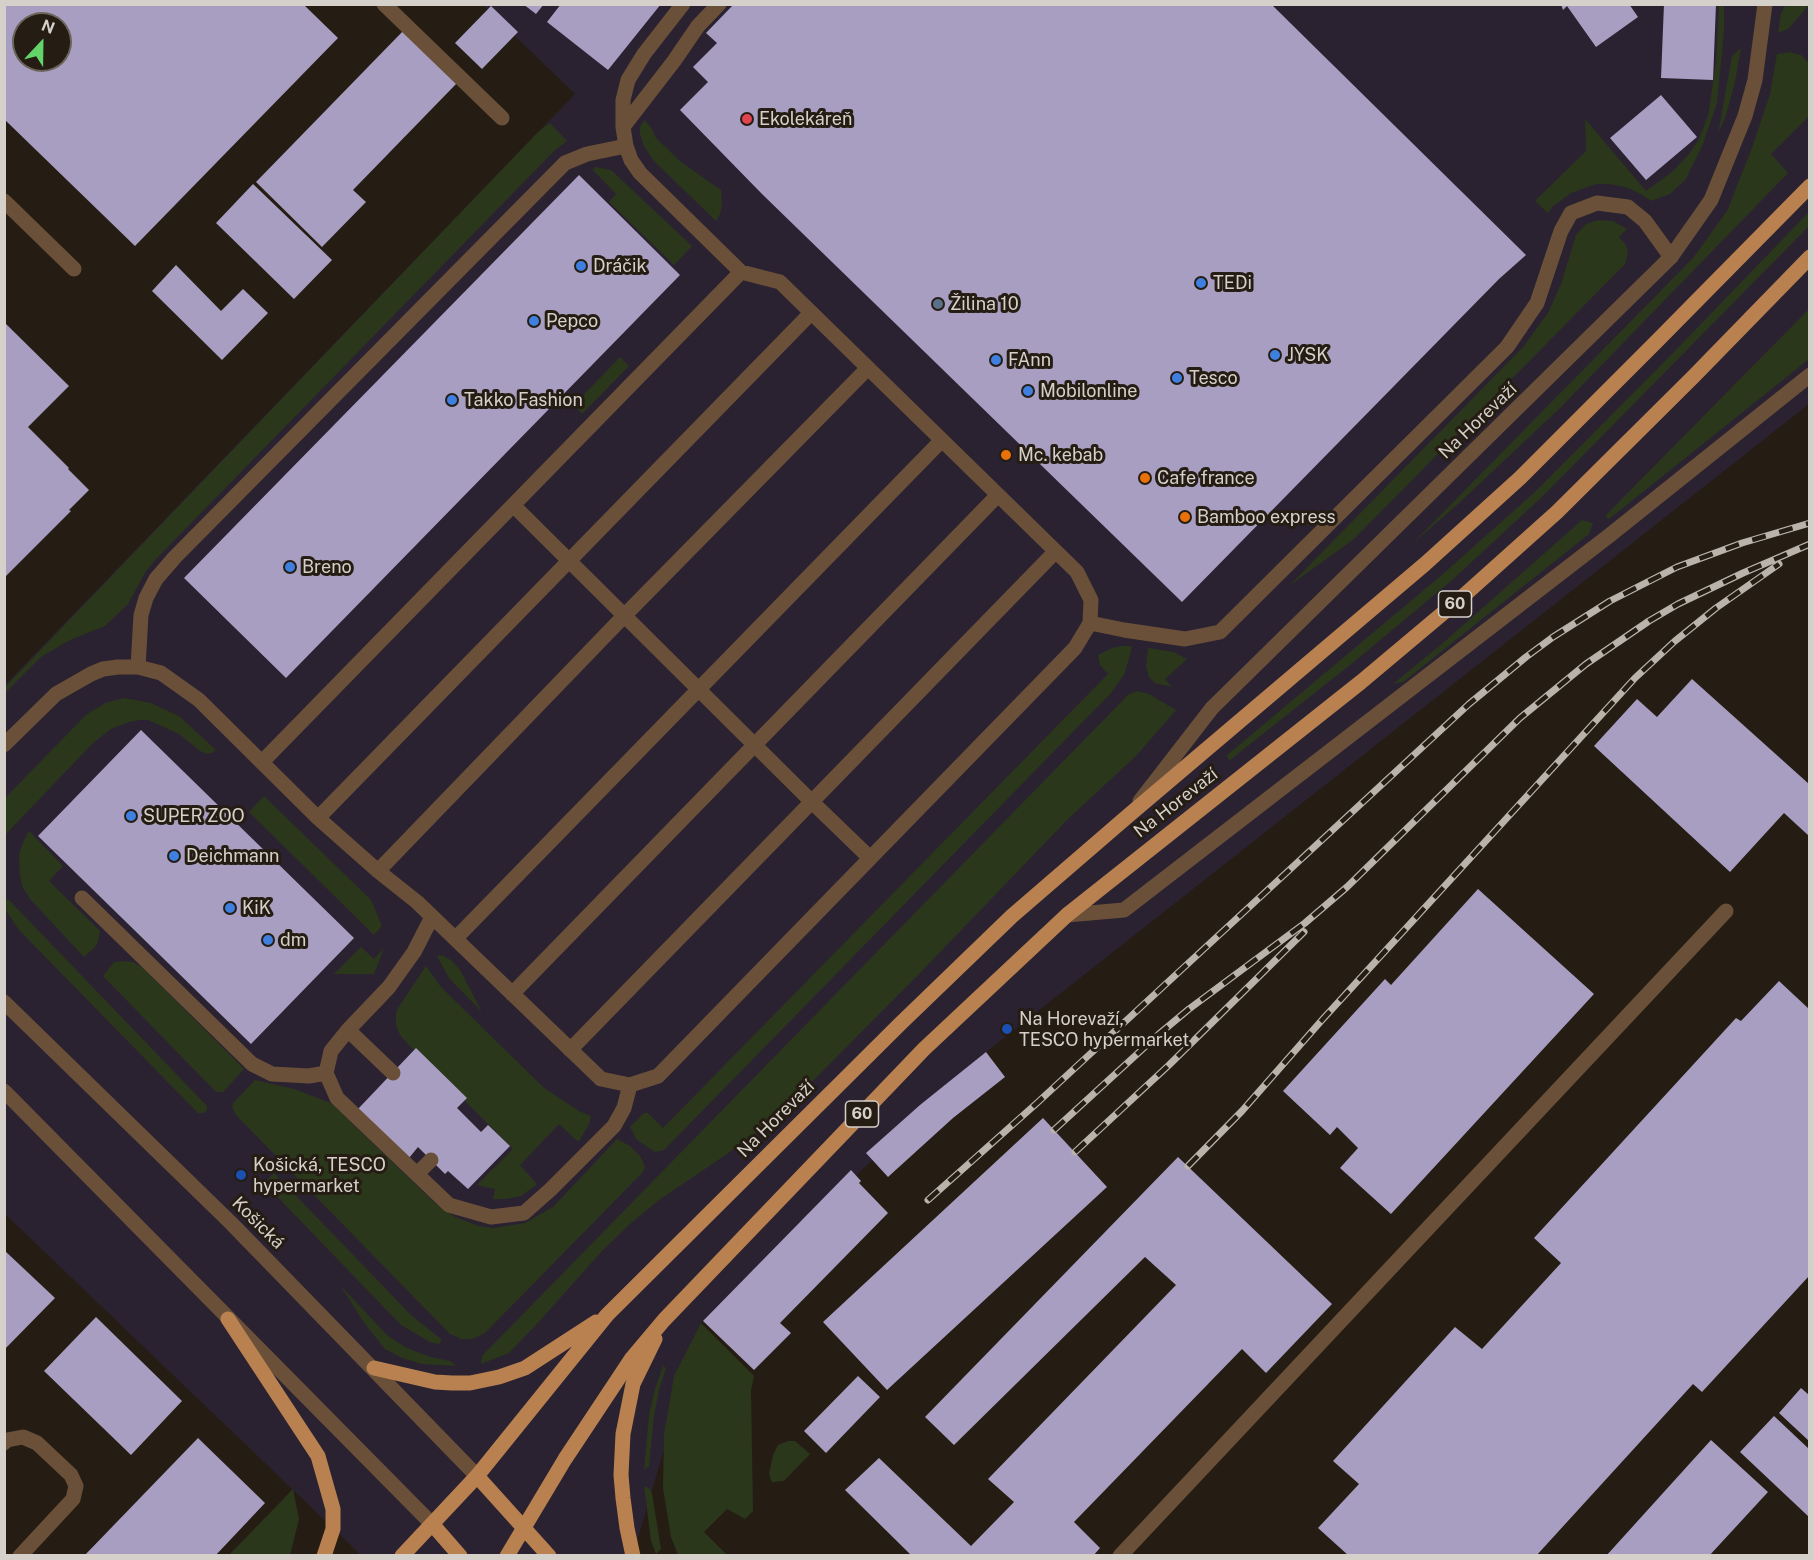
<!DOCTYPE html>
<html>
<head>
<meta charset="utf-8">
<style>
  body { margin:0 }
  #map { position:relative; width:1814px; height:1560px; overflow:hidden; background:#251d13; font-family:"Public Sans",sans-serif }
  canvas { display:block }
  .frame { position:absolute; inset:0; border:6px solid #d6d0ca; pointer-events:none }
  .north { position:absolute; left:12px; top:12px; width:60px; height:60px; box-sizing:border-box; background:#251d13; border:2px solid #6c655c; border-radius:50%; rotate:22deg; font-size:16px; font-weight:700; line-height:24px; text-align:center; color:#d6d0ca }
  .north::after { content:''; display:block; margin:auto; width:21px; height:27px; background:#62d469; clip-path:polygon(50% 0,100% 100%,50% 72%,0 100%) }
</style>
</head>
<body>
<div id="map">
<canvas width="1814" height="1560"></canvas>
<div class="frame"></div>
<div class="north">N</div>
</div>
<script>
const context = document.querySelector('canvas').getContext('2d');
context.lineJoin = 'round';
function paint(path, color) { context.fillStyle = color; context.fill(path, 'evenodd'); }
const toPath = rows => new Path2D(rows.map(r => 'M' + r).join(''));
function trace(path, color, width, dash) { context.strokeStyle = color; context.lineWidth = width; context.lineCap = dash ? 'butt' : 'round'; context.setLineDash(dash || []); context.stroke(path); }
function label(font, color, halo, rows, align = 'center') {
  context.font = font + ' "Public Sans",sans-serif'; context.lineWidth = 6; context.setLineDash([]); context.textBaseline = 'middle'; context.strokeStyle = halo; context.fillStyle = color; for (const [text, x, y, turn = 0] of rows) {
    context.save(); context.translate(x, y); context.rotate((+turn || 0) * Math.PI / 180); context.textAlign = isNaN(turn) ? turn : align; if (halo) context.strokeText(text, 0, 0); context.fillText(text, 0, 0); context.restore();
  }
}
paint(toPath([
  [483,5,1809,5,1809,404,986,1052,701,1323,633,1555,361,1555,5,1214,4,686,575,94]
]), '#2a2231');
paint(toPath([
  [1786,4,1809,5,1788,29,1778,33,1781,14],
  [1719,5,1724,5,1724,32,1717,103,1703,144,1686,179,1670,194,1651,201,1639,193,1625,187,1609,184,1596,184,1571,193,1553,206,1548,213,1535,201,1586,151,1585,119,1646,191,1672,172,1689,154,1698,141,1708,116,1716,62],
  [1741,48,1735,82,1726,115,1718,134,1732,56],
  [1790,52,1801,55,1809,63,1810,115,1771,154,1788,173,1559,409,1458,504,1412,544,1693,258,1727,211,1752,148,1770,94,1777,54],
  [644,120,651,127,656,138,681,162,721,190,722,205,720,214,716,221,653,160,644,146,640,134,640,127],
  [550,123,567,141,554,151,159,556,146,571,128,604,105,626,70,640,41,657,5,693,5,687,539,131],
  [595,167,611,170,692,246,674,265,609,202,616,194,593,170],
  [1809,212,1809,226,1543,496,1451,581,1355,661,1230,760,1226,756,1443,574,1536,491,1671,355],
  [1598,220,1613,221,1627,229,1619,237,1626,245,1628,253,1625,264,1354,539,1289,586,1524,346,1548,313,1561,284,1576,235,1586,224],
  [1809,309,1809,359,1609,519,1605,516],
  [620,357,629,366,582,414,574,405],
  [1582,520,1593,523,1589,534,1403,682,1393,684,1443,643],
  [1121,646,1132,646,1128,662,1124,675,1111,693,664,1150,655,1152,637,1140,630,1127,644,1113,648,1113,663,1128,1108,674,1100,665,1098,655,1112,648],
  [1148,648,1174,652,1187,659,1165,679,1172,687,1155,683,1149,677,1146,667],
  [1137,691,1149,694,1176,710,1137,755,1069,818,919,974,776,1118,727,1154,659,1200,630,1224,602,1251,536,1325,509,1353,481,1364,482,1356,1129,694],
  [124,698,151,703,179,716,216,750,212,753,207,754,200,751,179,734,148,720,140,720,129,722,111,729,93,743,5,835,5,798,86,715,105,703],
  [264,796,371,900,382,926,374,935,249,812],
  [29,831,63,866,49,881,100,931,98,942,94,948,84,957,30,899,23,888,20,876,19,855,23,842],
  [5,899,9,900,207,1106,207,1110,204,1113,198,1113,19,930,5,909],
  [361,947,374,959,384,948,374,974,334,974],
  [442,955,452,961,460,970,482,1012,449,978,437,956],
  [124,961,133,962,143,968,244,1069,223,1092,216,1092,103,976,114,962],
  [426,966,441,987,544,1088,579,1111,591,1116,589,1124,579,1141,576,1140,559,1124,520,1165,536,1183,536,1185,521,1196,506,1199,493,1199,495,1189,477,1185,513,1149,407,1043,400,1035,396,1025,396,1014,398,1008],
  [255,1080,294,1089,331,1103,437,1205,455,1217,479,1226,493,1228,525,1223,553,1207,617,1139,630,1146,640,1156,645,1166,643,1172,485,1333,472,1339,461,1339,450,1334,236,1115,232,1107,234,1102],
  [274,1173,411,1315,442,1340,439,1344,430,1342,401,1325,264,1183],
  [340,1285,388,1336,407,1348,430,1357,450,1361,456,1366,422,1364,402,1358,385,1349,365,1324],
  [701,1323,754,1376,751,1390,753,1511,745,1519,727,1509,704,1532,727,1555,678,1555,671,1537,663,1488,664,1435,674,1376],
  [663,1366,666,1368,659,1390,654,1416,649,1466,644,1470,649,1415,655,1389],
  [788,1441,795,1441,810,1454,784,1481,772,1482,769,1474,773,1455,778,1445],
  [644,1486,649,1488,652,1493,661,1549,656,1554,651,1541],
  [293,1489,299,1519,290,1555,229,1555]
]), '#2a371b');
paint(toPath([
  [4,4,303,4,338,38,135,246,4,119],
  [24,24,60,24,60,60,24,60],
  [523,4,544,4,536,14],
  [561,4,661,4,608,70,547,22],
  [734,4,1271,4,1526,255,1499,279,1182,602,762,194,680,110,708,82,693,67,717,43,706,33],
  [1561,4,1629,4,1638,17,1596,47,1567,6,1563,10],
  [1664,4,1716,4,1713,80,1661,78],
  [491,6,518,32,482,69,455,43],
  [404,30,458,82,353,190,366,202,322,247,256,182],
  [1661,95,1697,137,1646,180,1610,138],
  [579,175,680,275,286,678,184,578],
  [253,184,332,260,294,299,216,223],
  [176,265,221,311,243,289,268,313,222,360,152,291],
  [4,322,69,386,28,427,69,468,68,469,89,490,69,510,71,511,4,578],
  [1692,679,1809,784,1809,836,1784,813,1730,872,1594,746,1637,699,1657,717],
  [141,730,354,938,251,1044,38,836],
  [1478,889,1594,994,1391,1214,1340,1168,1358,1148,1337,1127,1330,1135,1283,1091,1385,979,1391,985],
  [1779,981,1809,1009,1809,1276,1702,1392,1693,1384,1536,1556,1349,1556,1318,1528,1359,1484,1333,1461,1455,1327,1482,1349,1561,1263,1534,1238,1736,1018,1741,1021],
  [416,1048,467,1098,457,1108,481,1132,488,1125,510,1146,468,1189,448,1171,445,1174,418,1147,409,1158,358,1109],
  [986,1052,1005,1077,953,1118,888,1177,866,1153,920,1105],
  [1043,1118,1107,1187,887,1390,823,1322],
  [1178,1157,1332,1304,1266,1373,1242,1349,1074,1522,1100,1548,1093,1556,912,1556,845,1490,879,1458,971,1546,1014,1502,988,1479,1176,1285,1145,1257,954,1445,925,1417],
  [851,1170,861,1181,859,1183,888,1213,780,1323,791,1333,754,1370,703,1321],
  [4,1250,55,1298,4,1350],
  [96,1317,182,1401,131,1455,44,1371],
  [858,1376,880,1397,826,1453,804,1431],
  [1801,1388,1809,1395,1809,1441,1779,1413],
  [1774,1416,1809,1449,1809,1517,1740,1452],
  [198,1438,265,1503,215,1556,84,1556],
  [1711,1440,1768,1492,1709,1556,1606,1556]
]), '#a89ec1');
trace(toPath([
  [384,4,502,118],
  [623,127,674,61,698,26,719,4],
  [4,201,74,269],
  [513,505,811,801,870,858],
  [1090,623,1124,630,1185,639,1220,632,1507,347,1537,303,1561,231,1571,213,1597,203,1628,207,1645,221,1671,257],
  [138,667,141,615,146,598,156,579,175,557,565,163,587,154,626,146],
  [4,745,56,694,91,674,103,669,118,667,138,667,161,673,199,700,318,818,378,871,417,902,601,1079,630,1085,658,1076,1075,648,1090,623,1091,600,1077,572,780,282,741,272,640,173,631,160,626,146,623,127,623,100,628,80,644,54,683,4],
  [262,762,741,272],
  [318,818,811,313],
  [378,871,624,616,867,369],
  [82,898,252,1064,272,1074,309,1076,326,1073],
  [432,917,414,952,389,987,348,1030,331,1051,326,1073,337,1098,449,1205,491,1217,524,1213,550,1190,614,1126,624,1108,630,1085],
  [455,939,941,441],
  [512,994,997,496],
  [348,1030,393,1073],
  [570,1050,1055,552],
  [417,1174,431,1160],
  [4,1443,7,1440,23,1437,37,1443,71,1475,76,1486,73,1499,20,1556],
  [1120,1556,1726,911]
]), '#6b5039', 15);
trace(toPath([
  [1140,801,1212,708,1671,257,1711,200,1745,116,1755,80,1765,4],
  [1067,915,1124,910,1610,535,1810,375],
  [4,1002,231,1223,477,1476],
  [4,1091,433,1525]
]), '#6b5039', 15);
trace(toPath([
  [228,1319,318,1456,333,1509,333,1529,324,1556],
  [374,1368,435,1382,452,1383,470,1383,499,1377,525,1368,596,1322],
  [477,1476,549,1556],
  [433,1525,460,1556],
  [402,1556,477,1476,607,1315,900,1024,1012,916,1129,815,1425,564,1520,478,1657,341,1810,186],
  [507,1556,565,1459,632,1358,664,1320,924,1049,1067,915,1361,682,1461,598,1557,512,1693,377,1810,257],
  [633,1556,627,1528,623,1498,621,1475,623,1434,633,1384,655,1339]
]), '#b8814f', 15);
const rail = toPath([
  [1054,1130,1159,1034,1189,1009,1305,923,1347,887,1520,718,1586,664,1649,621,1678,604,1743,573,1810,544],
  [1075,1152,1168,1066,1304,932],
  [1188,1166,1242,1111,1322,1020,1635,678,1675,641,1716,608,1779,564],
  [928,1200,1037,1103,1469,704,1526,657,1553,637,1610,601,1677,567,1742,543,1810,523]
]);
trace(rail, '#b9b3ac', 7);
trace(rail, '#251d13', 4.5, [14]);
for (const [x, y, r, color] of [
  [747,119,6,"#e0444e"],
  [581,266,6,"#3f7fe0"],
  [1201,283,6,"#3f7fe0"],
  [938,304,6,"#5c6f8a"],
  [534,321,6,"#3f7fe0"],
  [1275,355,6,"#3f7fe0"],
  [996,360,6,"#3f7fe0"],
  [1177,378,6,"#3f7fe0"],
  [1028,391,6,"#3f7fe0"],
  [452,400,6,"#3f7fe0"],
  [1006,455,6,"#e8710a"],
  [1145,478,6,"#e8710a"],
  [1185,517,6,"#e8710a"],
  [290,567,6,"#3f7fe0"],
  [131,816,6,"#3f7fe0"],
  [174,856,6,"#3f7fe0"],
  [230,908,6,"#3f7fe0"],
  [268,940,6,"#3f7fe0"],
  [1007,1029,6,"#1a4fb4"],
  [241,1175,6,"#1a4fb4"]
]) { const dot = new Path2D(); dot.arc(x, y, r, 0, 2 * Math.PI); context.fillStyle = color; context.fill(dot); trace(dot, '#251d13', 2); }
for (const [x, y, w] of [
  [1455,604,33],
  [862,1114,33]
]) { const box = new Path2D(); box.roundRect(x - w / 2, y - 13, w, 26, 4.5); context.fillStyle = '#251d13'; context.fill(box); trace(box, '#d6d0ca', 1.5); }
label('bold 16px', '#d6d0ca', null, [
  ["60",1455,604],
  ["60",862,1114]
]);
label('18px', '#d6d0ca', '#251d13', [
  ["Ekolekáreň",759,119],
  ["Dráčik",593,266],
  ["TEDi",1213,283],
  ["Žilina 10",950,304],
  ["Pepco",546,321],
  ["JYSK",1287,355],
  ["FAnn",1008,360],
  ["Tesco",1189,378],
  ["Mobilonline",1040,391],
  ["Takko Fashion",464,400],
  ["Mc. kebab",1018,455],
  ["Cafe france",1157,478],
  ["Bamboo express",1197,517],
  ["Breno",302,567],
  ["SUPER ZOO",143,816],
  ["Deichmann",186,856],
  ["KiK",242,908],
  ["dm",280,940],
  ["Na Horevaží,",1019,1019],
  ["TESCO hypermarket",1019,1040],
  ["Košická, TESCO",253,1165],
  ["hypermarket",253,1186]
], 'left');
label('18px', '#d6d0ca', '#251d13', [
  ["Na Horevaží",1478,421,-44],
  ["Na Horevaží",1176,803,-38],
  ["Na Horevaží",776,1119,-45],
  ["Košická",258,1223,45]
]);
</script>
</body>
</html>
